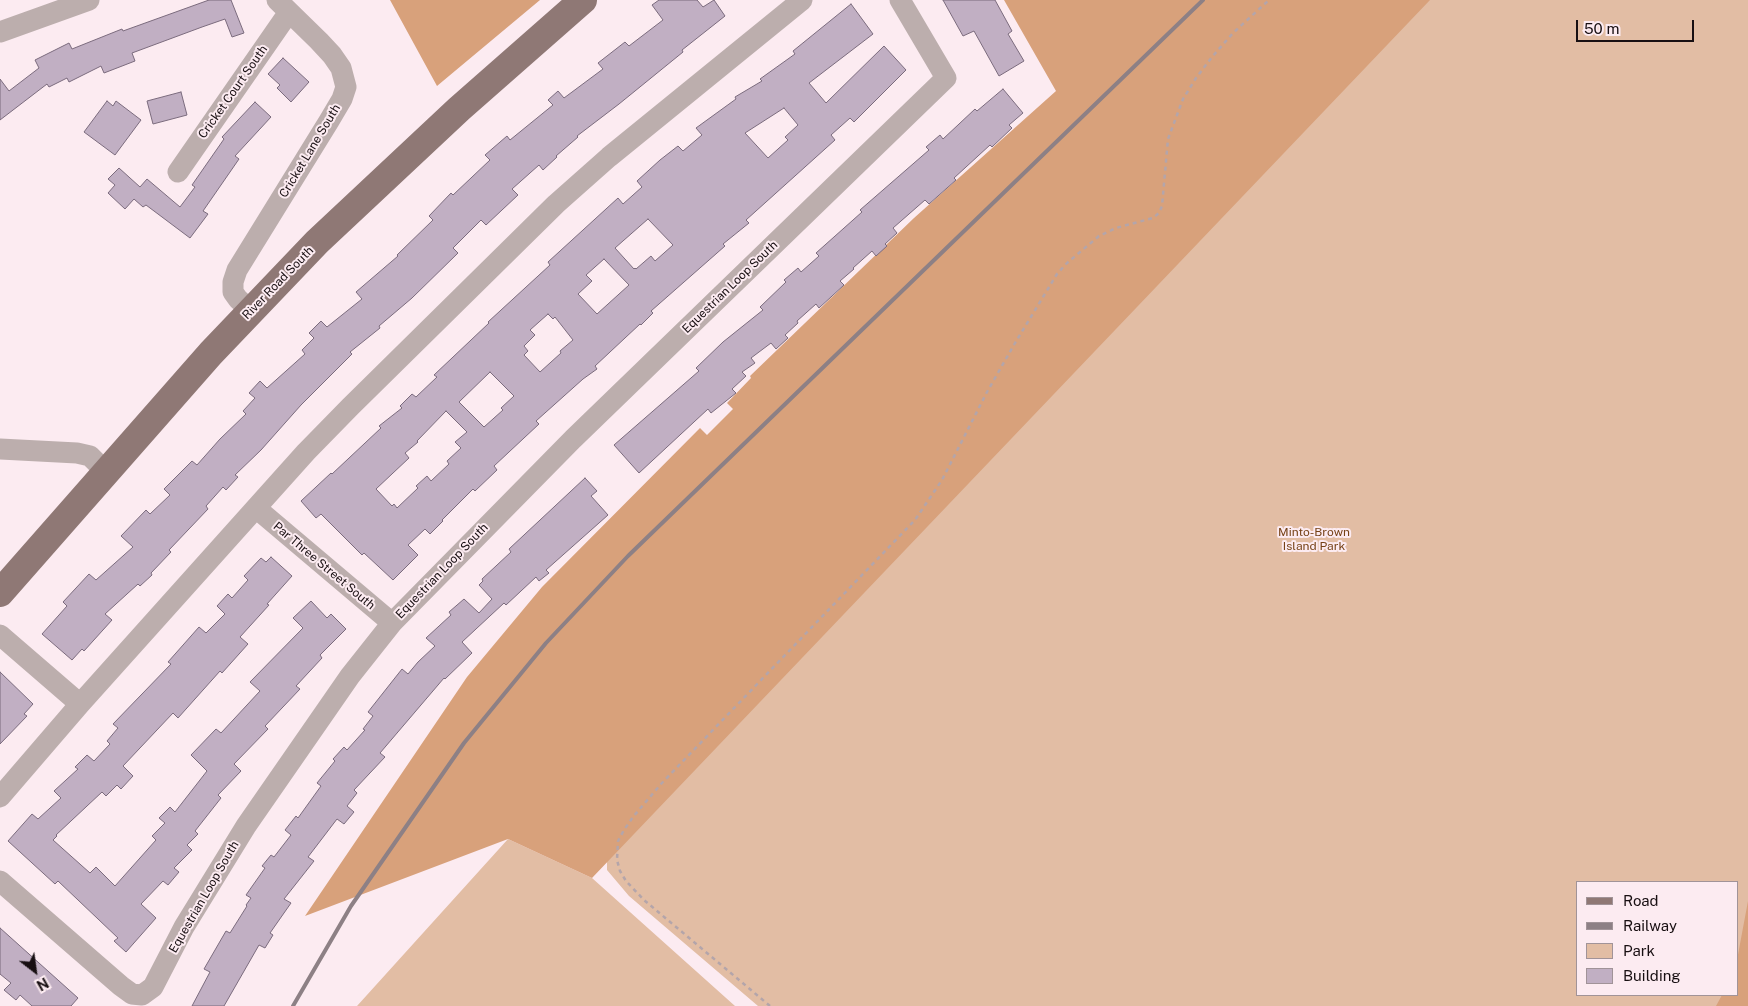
<!DOCTYPE html>
<html>
<head>
<meta charset="utf-8">
<style>
  body { margin:0 }
  #map { position:relative; width:1748px; height:1006px; overflow:hidden; background:#fcebf1; font-family:"Public Sans",sans-serif }
  canvas { display:block }
  .legend { position:absolute; left:1576px; top:881px; width:162px; height:115px; box-sizing:border-box; background:#fcebf1; border:1px solid #a19398; margin:0; padding:6px 9px; list-style:none; font-size:15px; color:#180f12 }
  .legend li { display:flex; align-items:center; gap:10px; height:25px }
  .legend b { width:25px; border:1px solid #a19398 }
  .north { position:absolute; left:10px; top:946px; width:50px; height:50px; -webkit-text-stroke:4px #fcebf1; paint-order:stroke; rotate:150deg; font-size:14px; font-weight:700; line-height:20px; text-align:center; color:#180f12 }
  .north::after { content:''; display:block; margin:auto; width:18px; height:22px; background:#180f12; clip-path:polygon(50% 0,100% 100%,50% 72%,0 100%) }
  .scale { position:absolute; left:1576px; top:20px; width:118px; height:22px; box-sizing:border-box; border:2px solid #180f12; border-top:0; padding-left:6px; font-size:15px; line-height:18px; white-space:nowrap; color:#180f12; -webkit-text-stroke:4px #fcebf1; paint-order:stroke }
</style>
</head>
<body>
<div id="map">
<canvas width="1748" height="1006"></canvas>
<ul class="legend">
<li><b style="height:6px;background:#8f7875"></b>Road</li>
<li><b style="height:6px;background:#8d8085"></b>Railway</li>
<li><b style="height:14px;background:#e2bda4"></b>Park</li>
<li><b style="height:14px;background:#c1afc3"></b>Building</li>
</ul>
<div class="north">N</div>
<div class="scale">50 m</div>
</div>
<script>
const context = document.querySelector('canvas').getContext('2d');
context.lineJoin = 'round';
function paint(path, color) { context.fillStyle = color; context.fill(path, 'evenodd'); }
const toPath = rows => new Path2D(rows.map(r => 'M' + r).join(''));
function trace(path, color, width, dash) { context.strokeStyle = color; context.lineWidth = width; context.lineCap = dash ? 'butt' : 'round'; context.setLineDash(dash || []); context.stroke(path); }
function label(font, color, halo, rows, align = 'center') {
  context.font = font + ' "Public Sans",sans-serif'; context.lineWidth = 4; context.setLineDash([]); context.textBaseline = 'middle'; context.strokeStyle = halo; context.fillStyle = color; for (const [text, x, y, turn = 0] of rows) {
    context.save(); context.translate(x, y); context.rotate((+turn || 0) * Math.PI / 180); context.textAlign = isNaN(turn) ? turn : align; if (halo) context.strokeText(text, 0, 0); context.fillText(text, 0, 0); context.restore();
  }
}
paint(toPath([
  [1251,0,1748,0,1748,1006,758,1006,629,896,607,870,607,843],
  [1577,882,1737,882,1737,995,1577,995],
  [508,839,592,878,735,1006,357,1006]
]), '#e2bda4');
paint(toPath([
  [390,0,540,0,437,86],
  [1004,0,1430,0,592,878,508,839,305,916,467,677,542,587,700,428,707,435,733,409,727,403,751,378,750,376,914,218,1056,91],
  [1748,901,1748,1006,1716,1006,1722,995,1737,995,1737,960]
]), '#d8a17b');
const building = toPath([
  [209,0,231,0,244,33,232,37,225,19,202,27,132,53,135,61,104,73,101,66,69,82,67,78,49,87,47,84,0,120,0,79,9,91,39,68,35,60,69,43,72,49,122,29,123,31,209,0],
  [659,0,697,0,703,7,714,0,725,16,682,50,683,52,619,104,577,136,578,137,556,156,557,157,543,170,539,165,512,189,518,195,486,225,481,220,453,248,458,253,412,298,379,326,380,328,350,352,352,354,301,405,261,450,235,475,238,477,226,490,223,487,206,506,208,509,169,550,171,552,151,573,152,575,140,586,138,584,105,614,112,620,84,651,82,649,72,660,42,634,67,606,63,602,89,574,96,580,133,547,121,536,146,510,150,514,170,495,164,489,192,461,197,465,220,439,246,414,243,411,255,398,249,393,260,381,267,388,305,354,302,350,314,338,309,333,321,321,327,327,362,299,356,292,398,256,397,255,433,220,429,216,451,193,453,195,490,160,485,155,507,136,510,140,553,105,548,100,558,91,564,98,603,69,598,63,625,42,629,46,663,20,652,5,659,0],
  [943,0,995,0,1012,31,1008,34,1024,61,999,76,974,31,963,36,943,0],
  [851,4,873,34,809,83,826,103,884,46,906,70,854,122,850,118,831,135,835,140,746,220,749,223,723,244,725,246,651,311,653,313,641,325,640,324,595,366,597,369,583,379,536,421,539,424,494,466,497,470,475,491,473,489,442,520,443,521,430,534,425,529,408,545,418,555,393,580,364,553,362,555,321,514,316,518,301,501,331,473,332,474,381,428,379,426,402,408,400,406,412,394,416,397,437,377,434,375,489,323,488,322,550,265,548,262,618,198,623,204,642,187,637,181,660,160,678,146,683,151,702,135,696,128,736,99,735,97,762,81,760,79,795,54,793,51,851,4],
  [784,108,798,125,785,137,788,140,768,158,745,133,784,108],
  [648,219,673,245,655,261,651,256,636,269,635,268,634,269,615,248,648,219],
  [604,259,629,285,597,314,578,294,592,281,586,275,604,259],
  [548,314,553,319,555,317,573,340,560,351,561,353,540,372,524,355,528,351,524,346,535,335,530,330,548,314],
  [490,372,514,396,501,408,503,410,484,427,459,402,490,372],
  [446,411,467,432,455,442,461,448,447,461,449,464,431,481,427,476,416,486,418,488,397,508,394,504,392,506,376,489,409,458,405,453,418,442,417,441,446,411],
  [283,58,309,82,291,102,277,88,280,85,268,74,283,58],
  [1003,89,1023,113,1009,125,1012,128,992,147,990,145,954,178,956,180,929,204,925,200,893,228,897,233,885,244,887,246,876,256,872,251,853,268,854,269,840,281,844,285,819,308,816,304,797,321,798,323,785,335,788,338,776,349,771,343,751,358,755,363,742,372,746,376,732,389,736,393,711,413,708,409,639,473,614,445,699,371,696,368,723,342,763,310,760,307,786,282,784,280,798,268,801,272,819,256,816,253,862,212,860,210,929,150,926,147,940,135,943,139,975,109,977,111,1003,89],
  [181,92,187,115,153,124,147,101,181,92],
  [107,101,113,106,116,101,141,120,115,155,84,132,107,101],
  [255,102,271,117,235,156,239,159,203,211,208,214,190,238,146,205,143,207,134,199,125,209,108,193,115,185,108,179,119,168,140,187,147,179,180,207,195,187,192,185,224,139,222,137,255,102],
  [585,478,597,491,591,496,608,515,546,570,549,573,539,581,536,577,506,605,504,603,462,642,472,653,445,679,444,678,380,753,385,757,354,790,357,793,347,806,354,812,344,824,337,819,308,857,314,861,284,899,291,903,270,933,273,935,265,948,259,945,224,1006,192,1006,210,972,204,969,226,931,230,933,247,906,246,905,251,898,246,895,265,868,262,866,271,855,274,857,291,835,285,830,296,816,298,818,321,786,317,783,335,761,333,759,344,747,347,750,365,730,363,729,373,716,368,712,402,669,408,674,418,662,435,646,426,638,451,615,449,612,464,599,479,613,492,599,479,585,483,581,482,579,511,552,509,549,585,478],
  [271,557,292,576,267,604,269,605,240,637,248,644,222,673,220,671,178,718,173,713,123,766,133,776,121,789,117,785,106,796,102,792,56,835,57,836,53,840,90,873,96,867,115,886,156,840,152,836,165,823,159,818,170,807,175,812,207,771,191,755,216,729,221,733,260,691,250,682,303,628,293,618,311,601,327,618,331,614,346,629,320,655,322,658,296,686,300,689,265,726,268,729,234,764,241,771,218,795,221,798,195,831,198,834,187,845,192,850,174,868,179,872,168,885,163,881,141,904,156,918,126,952,114,941,118,938,58,881,55,884,8,841,32,814,38,819,61,798,54,791,78,769,75,767,87,755,94,761,110,744,107,741,118,728,113,724,171,664,168,662,199,627,206,633,225,614,217,606,228,594,232,598,248,580,244,576,261,558,266,562,271,557],
  [0,672,33,704,24,714,27,716,0,744,0,672],
  [0,928,78,998,71,1006,32,1006,20,995,16,1000,4,990,11,983,0,974,0,928]
]);
paint(building, '#c1afc3');
trace(building, '#7b6b7d', 1);
trace(toPath([
  [770,1006,644,900,626,881,620,871,617,860,618,841,624,830,633,817,661,784,915,520,942,480,987,392,1015,343,1057,274,1067,263,1099,236,1116,228,1153,218,1159,213,1162,206,1168,139,1183,99,1196,78,1212,57,1233,33,1269,0]
]), '#b4a5aa', 2.5, [4, 4]);
trace(toPath([
  [0,32,89,0],
  [178,172,289,12],
  [251,311,238,299,233,292,233,282,237,270,329,121,342,99,346,87,341,68,332,55,319,41,277,0],
  [0,449,77,453,90,456,106,472],
  [256,508,392,623],
  [0,635,80,704],
  [0,797,80,704,306,452,350,407,556,204,609,157,802,0],
  [0,881,121,986,132,994,142,995,153,987,184,927,246,826,350,676,392,623,573,439,946,78,900,0]
]), '#bcaead', 21);
trace(toPath([
  [0,593,211,353,317,242,459,109,583,0]
]), '#8f7875', 28);
trace(toPath([
  [293,1006,351,906,464,743,546,643,628,556,1203,0]
]), '#8d8085', 4);
label('12px', '#180f12', '#fcebf1', [
  ["Cricket Court South",233,92,-55],
  ["Cricket Lane South",310,151,-59],
  ["River Road South",278,283,-46],
  ["Equestrian Loop South",730,287,-44],
  ["Par Three Street South",324,566,40],
  ["Equestrian Loop South",442,571,-46],
  ["Equestrian Loop South",204,897,-60]
]);
label('12px', '#764217', '#fcebf1', [
  ["Minto-Brown",1314,532],
  ["Island Park",1314,546]
]);
</script>
</body>
</html>
